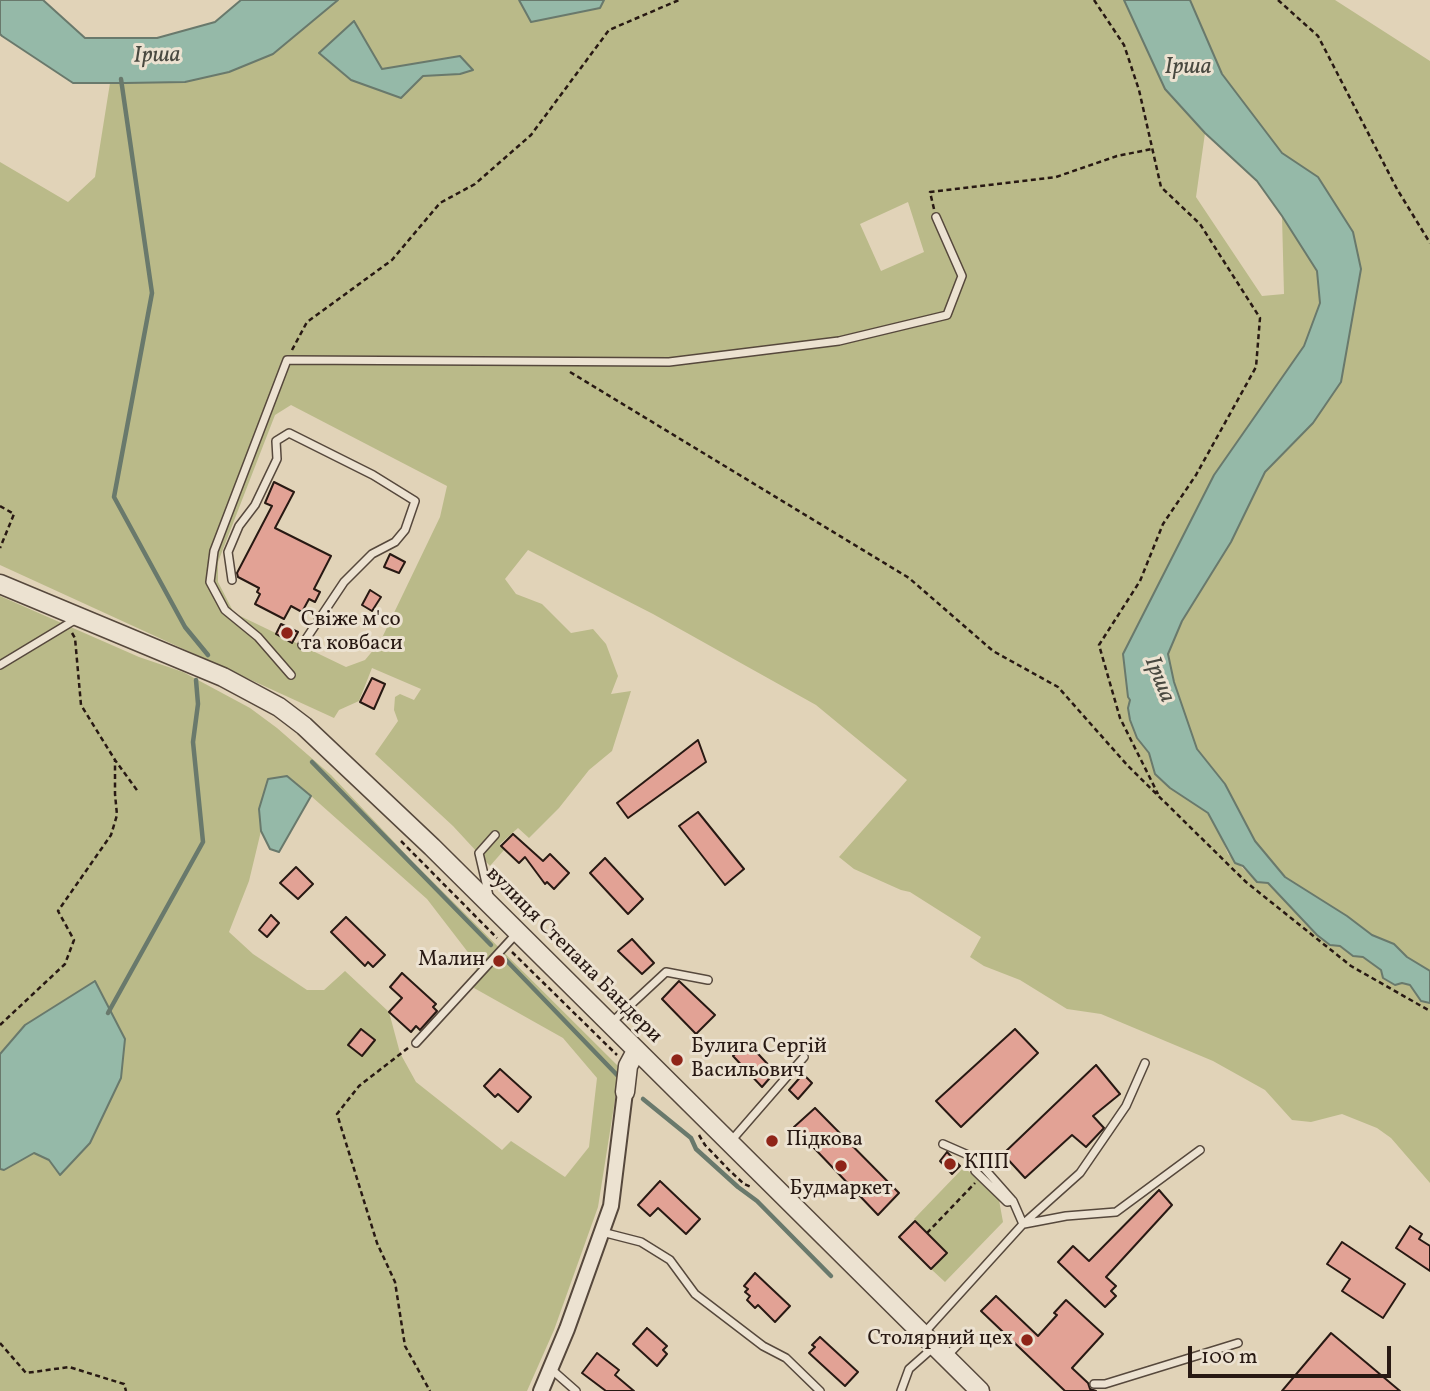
<!DOCTYPE html>
<html>
<head>
<meta charset="utf-8">
<style>
  body { margin:0 }
  #map { position:relative; width:1430px; height:1391px; overflow:hidden; background:#e1d3b8; font-family:Vollkorn,serif }
  canvas { display:block }
  .scale { position:absolute; left:1188px; top:1346px; width:203px; height:32px; box-sizing:border-box; border:4px solid #281913; border-top:0; padding-left:9px; font-size:21px; line-height:24px; white-space:nowrap; color:#281913; -webkit-text-stroke:5px #ece2d1; paint-order:stroke }
</style>
</head>
<body>
<div id="map">
<canvas width="1430" height="1391"></canvas>
<div class="scale">100 m</div>
</div>
<script>
const context = document.querySelector('canvas').getContext('2d');
context.lineJoin = 'round';
function paint(path, color) { context.fillStyle = color; context.fill(path, 'evenodd'); }
const toPath = rows => new Path2D(rows.map(r => 'M' + r).join(''));
function trace(path, color, width, dash) { context.strokeStyle = color; context.lineWidth = width; context.lineCap = dash ? 'butt' : 'round'; context.setLineDash(dash || []); context.stroke(path); }
function label(font, color, halo, rows, align = 'center') {
  context.font = font + ' Vollkorn,serif'; context.lineWidth = 6; context.setLineDash([]); context.textBaseline = 'middle'; context.strokeStyle = halo; context.fillStyle = color; for (const [text, x, y, turn = 0] of rows) {
    context.save(); context.translate(x, y); context.rotate((+turn || 0) * Math.PI / 180); context.textAlign = isNaN(turn) ? turn : align; if (halo) context.strokeText(text, 0, 0); context.fillText(text, 0, 0); context.restore();
  }
}
paint(toPath([
  [338,0,519,0,531,22,600,8,604,0,1124,0,1165,89,1205,133,1196,197,1262,296,1284,294,1282,216,1317,271,1320,303,1304,346,1160,583,1123,654,1128,697,1130,700,1137,738,1149,753,1155,774,1170,788,1208,813,1217,827,1228,854,1257,882,1268,883,1317,935,1330,945,1340,946,1353,956,1363,957,1381,970,1410,985,1421,1001,1430,1003,1430,1183,1391,1138,1377,1128,1342,1114,1311,1122,1292,1120,1265,1090,1213,1061,1101,1014,1067,1009,1020,980,984,966,970,957,981,937,910,892,901,890,854,869,839,857,907,780,816,705,653,614,528,550,505,579,516,594,542,604,571,633,593,629,606,644,618,676,611,694,631,691,612,751,589,770,559,808,529,838,518,828,500,844,504,850,490,866,453,826,375,754,398,721,394,710,395,697,400,694,414,700,421,689,372,668,359,701,339,710,334,718,0,565,0,162,68,202,95,177,110,83,185,82,229,72,273,54],
  [354,21,382,69,459,56,472,69,460,74,351,80],
  [908,202,924,252,881,271,860,224],
  [291,405,447,486,440,517,380,642,365,660,346,667,234,613,218,582,218,562,275,415],
  [1190,0,1335,0,1430,61,1430,971,1407,957,1394,944,1372,935,1347,916,1285,877,1255,841,1225,784,1197,749,1174,682,1168,654,1182,621,1231,542,1265,472,1313,423,1341,382,1318,177,1282,153,1222,74],
  [0,596,139,657,183,672,250,708,277,728,331,775,413,862,620,1068,598,1207,554,1330,527,1391,0,1391,0,1169,4,1170,34,1153,49,1160,60,1174,90,1143,121,1078,25,1025,0,1054],
  [311,796,427,899,477,964,474,988,563,1038,597,1078,589,1147,565,1177,511,1141,502,1150,416,1082,400,1053,389,1012,345,971,324,990,307,990,253,954,229,932,249,881,261,831,259,809],
  [964,1167,999,1200,1003,1222,945,1282,931,1269,947,1253,914,1219]
]), '#baba89');
const water = toPath([
  [0,0,43,0,85,38,157,38,215,22,241,0,338,0,273,54,229,72,185,82,125,83,73,83,2,36,0,34,0,0],
  [519,0,604,0,600,8,531,22,519,0],
  [1124,0,1190,0,1222,74,1282,153,1318,177,1353,232,1361,269,1341,382,1313,423,1265,472,1231,542,1182,621,1168,654,1174,682,1197,749,1225,784,1255,841,1285,877,1347,916,1372,935,1394,944,1407,957,1430,971,1430,1003,1421,1001,1410,985,1402,983,1395,985,1383,978,1381,970,1363,957,1353,956,1340,946,1330,945,1317,935,1268,883,1257,882,1243,866,1235,863,1208,813,1170,788,1155,774,1149,753,1137,738,1130,720,1128,708,1130,700,1128,697,1123,654,1214,475,1304,346,1320,303,1317,271,1282,216,1257,181,1205,133,1165,89,1124,0],
  [354,21,382,69,460,56,473,70,460,74,423,76,401,98,351,80,319,53,354,21],
  [287,776,311,796,279,852,270,849,261,831,259,809,268,779,287,776],
  [95,981,125,1039,121,1078,90,1143,60,1175,49,1160,34,1153,4,1170,0,1169,0,1054,25,1025,95,981]
]);
paint(water, '#95b9a8');
trace(water, '#69796c', 2);
trace(toPath([
  [121,79,152,293,114,497,185,627,208,655],
  [312,762,491,945],
  [506,960,619,1077],
  [108,1013,203,842,193,742,198,704,196,680],
  [643,1099,691,1138,696,1149,738,1187,757,1201,831,1276]
]), '#69796c', 4.5);
const building = toPath([
  [274,482,294,492,275,528,331,556,314,589,320,592,315,602,309,599,302,612,291,606,284,619,255,604,260,594,257,592,259,588,238,577,237,573,272,506,265,503,274,482],
  [390,554,405,562,399,573,384,567,390,554],
  [370,590,381,597,372,611,362,605,370,590],
  [281,624,298,632,292,643,276,634,281,624],
  [372,678,385,684,374,709,360,702,372,678],
  [698,740,706,762,628,818,617,803,698,740],
  [698,812,744,869,725,885,679,826,698,812],
  [513,834,543,861,550,854,569,873,554,889,547,882,545,884,525,857,519,863,501,846,513,834],
  [605,858,643,899,628,914,590,873,605,858],
  [296,867,313,884,298,899,280,883,296,867],
  [271,915,279,923,267,937,259,930,271,915],
  [346,917,385,955,373,967,368,962,365,966,331,932,346,917],
  [632,939,654,963,642,974,618,951,632,939],
  [402,973,436,1004,433,1007,437,1011,420,1030,416,1026,411,1032,389,1012,402,998,390,987,402,973],
  [679,981,715,1015,696,1034,662,999,679,981],
  [361,1029,375,1040,362,1056,348,1045,361,1029],
  [1015,1029,1038,1053,961,1127,936,1101,1015,1029],
  [747,1042,775,1072,762,1087,733,1056,747,1042],
  [1096,1065,1120,1094,1093,1116,1104,1128,1086,1147,1072,1135,1025,1178,1003,1154,1096,1065],
  [500,1069,531,1097,518,1112,498,1094,495,1097,484,1086,500,1069],
  [803,1074,812,1083,798,1099,789,1090,803,1074],
  [815,1108,899,1193,878,1215,794,1127,815,1108],
  [947,1152,960,1166,952,1174,940,1161,947,1152],
  [660,1181,700,1219,686,1234,658,1208,650,1216,638,1205,660,1181],
  [1159,1190,1172,1205,1106,1277,1116,1286,1111,1291,1116,1296,1105,1307,1058,1262,1073,1246,1089,1261,1159,1190],
  [915,1221,947,1253,931,1269,899,1237,915,1221],
  [1410,1226,1422,1234,1419,1239,1430,1246,1430,1271,1396,1248,1410,1226],
  [1342,1242,1405,1284,1383,1318,1342,1291,1350,1279,1327,1264,1342,1242],
  [755,1273,790,1306,775,1322,758,1305,755,1308,747,1300,750,1296,745,1292,748,1289,744,1286,755,1273],
  [996,1296,1038,1336,1057,1315,1054,1313,1066,1300,1103,1334,1072,1368,1088,1383,1090,1389,1096,1391,1065,1391,981,1311,996,1296],
  [647,1328,667,1346,663,1350,667,1354,657,1366,633,1344,647,1328],
  [1331,1333,1400,1391,1282,1391,1331,1333],
  [820,1337,858,1372,845,1386,809,1353,815,1347,812,1345,820,1337],
  [597,1353,619,1370,615,1375,634,1391,606,1391,582,1373,597,1353]
]);
paint(building, '#e2a295');
trace(building, '#281913', 2);
const service = toPath([
  [232,580,228,552,239,526,255,505,277,459,276,441,289,433,373,475,415,501,405,530,395,542,372,554,344,582,302,645],
  [0,665,78,618],
  [291,675,258,637,225,610,210,582,214,551,287,360,669,362,839,341,947,315,962,276,936,217],
  [489,896,479,853,495,835],
  [611,1023,666,972,708,980],
  [416,1043,517,933],
  [731,1141,804,1057],
  [943,1144,975,1158,1013,1201,1023,1224],
  [975,1158,975,1171,1007,1202,1013,1201],
  [1024,1224,1066,1216,1116,1212,1200,1150],
  [602,1232,641,1242,670,1260,695,1294,763,1346,786,1358,820,1391],
  [924,1333,1023,1224,1080,1173,1126,1106,1145,1063],
  [946,1357,968,1334],
  [551,1369,576,1391],
  [1094,1384,1105,1384,1238,1343],
  [901,1391,909,1369,935,1346]
]);
const minor = toPath([
  [541,1391,567,1329,611,1206,625,1092]
]);
const tertiary = toPath([
  [0,584,223,677,279,707,304,726,432,847,980,1391],
  [625,1092,628,1066,636,1051]
]);
trace(service, '#56483c', 10);
trace(minor, '#56483c', 18);
trace(tertiary, '#56483c', 21);
trace(toPath([
  [1094,0,1124,45,1139,90,1161,187,1200,224,1260,318,1256,367,1196,475,1163,524,1140,581,1099,645,1120,718,1158,794],
  [1278,0,1318,36,1397,189,1430,243],
  [934,209,930,192,1056,177,1117,156,1152,149],
  [292,350,307,322,392,260,440,203,475,184,531,135,609,30,679,0],
  [570,372,909,578,993,651,1058,687,1128,766,1246,882,1351,966,1430,1011],
  [0,506,14,514,0,548],
  [72,633,75,638,81,705,115,760,139,793],
  [401,841,497,938],
  [512,952,617,1055],
  [0,1025,65,964,74,940,58,911,111,835,117,815,115,794,115,760],
  [408,1048,359,1086,337,1114,377,1243,395,1282,405,1346,430,1391],
  [699,1135,705,1145,729,1170,744,1184,751,1187],
  [927,1233,975,1183],
  [0,1343,26,1373,69,1367,124,1384,126,1391]
]), '#281913', 2.5, [5, 3.5]);
trace(service, '#ece2d1', 7);
trace(minor, '#ece2d1', 14);
trace(tertiary, '#ece2d1', 18);
for (const [x, y, r, color] of [
  [287,633,7,"#8f2418"],
  [499,961,7,"#8f2418"],
  [677,1060,7,"#8f2418"],
  [772,1141,7,"#8f2418"],
  [950,1164,7,"#8f2418"],
  [841,1166,7,"#8f2418"],
  [1027,1340,7,"#8f2418"]
]) { const dot = new Path2D(); dot.arc(x, y, r, 0, 2 * Math.PI); context.fillStyle = color; context.fill(dot); trace(dot, '#ece2d1', 2.5); }
label('21px', '#281913', '#ece2d1', [
  ["Свіже м'со",301,621],
  ["та ковбаси",301,645],
  ["Малин",485,961,"right"],
  ["Булига Сергій",691,1048],
  ["Васильович",691,1072],
  ["Підкова",786,1141],
  ["КПП",964,1164],
  ["Будмаркет",841,1190,"center"],
  ["Столярний цех",1013,1340,"right"]
], 'left');
label('21px', '#281913', '#ece2d1', [
  ["вулиця Степана Бандери",573,956,45]
]);
label('italic 23px', '#494940', '#ece2d1', [
  ["Ірша",157,57,-1],
  ["Ірша",1188,69],
  ["Ірша",1158,680,68]
]);
</script>
</body>
</html>
